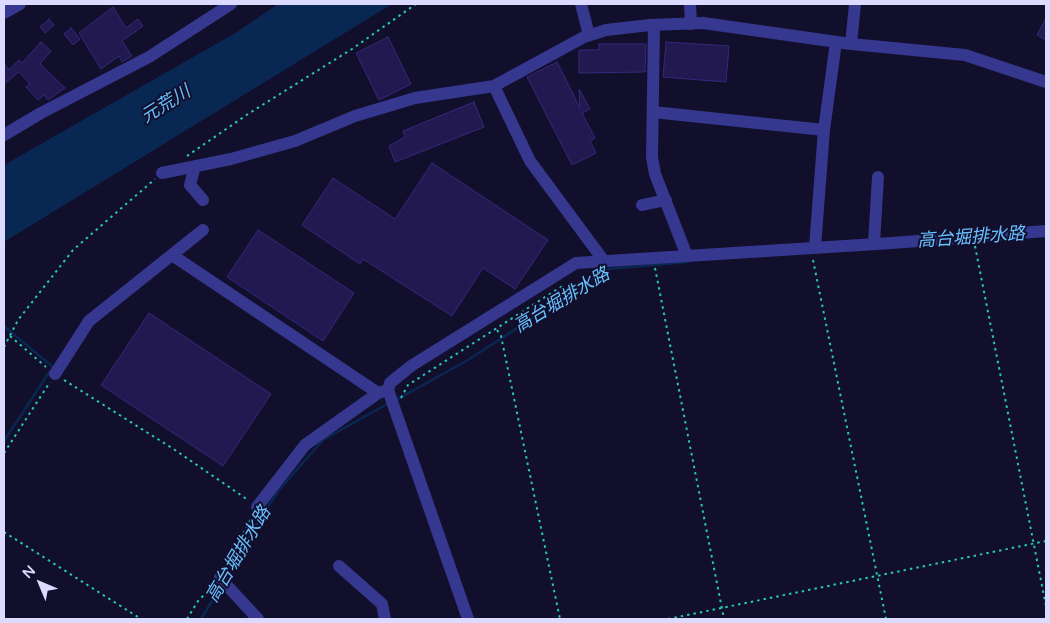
<!DOCTYPE html>
<html>
<head>
<meta charset="utf-8">
<style>
  body { margin:0 }
  #map { position:relative; width:1050px; height:623px; overflow:hidden; background:#120f2c; font-family:"Varela Round",sans-serif }
  canvas { display:block }
  .frame { position:absolute; inset:0; border:5px solid #dcdaff; pointer-events:none }
  .north { position:absolute; left:15px; top:558px; width:50px; height:50px; -webkit-text-stroke:4px #120f2c; paint-order:stroke; rotate:315deg; font-size:14px; font-weight:700; line-height:20px; text-align:center; color:#dcdaff }
  .north::after { content:''; display:block; margin:auto; width:18px; height:22px; background:#dcdaff; clip-path:polygon(50% 0,100% 100%,50% 72%,0 100%) }
</style>
</head>
<body>
<div id="map">
<canvas width="1050" height="623"></canvas>
<div class="frame"></div>
<div class="north">N</div>
</div>
<script>
const context = document.querySelector('canvas').getContext('2d');
context.lineJoin = 'round';
function paint(path, color) { context.fillStyle = color; context.fill(path, 'evenodd'); }
const toPath = rows => new Path2D(rows.map(r => 'M' + r).join(''));
function trace(path, color, width, dash) { context.strokeStyle = color; context.lineWidth = width; context.lineCap = dash ? 'butt' : 'round'; context.setLineDash(dash || []); context.stroke(path); }
function label(font, color, halo, rows, align = 'center') {
  context.font = font + ' "Varela Round","Noto Sans JP",sans-serif'; context.lineWidth = 4; context.setLineDash([]); context.textBaseline = 'middle'; context.strokeStyle = halo; context.fillStyle = color; for (const [text, x, y, turn = 0] of rows) {
    context.save(); context.translate(x, y); context.rotate((+turn || 0) * Math.PI / 180); context.textAlign = isNaN(turn) ? turn : align; if (halo) context.strokeText(text, 0, 0); context.fillText(text, 0, 0); context.restore();
  }
}
paint(toPath([
  [278,4,392,4,4,242,4,165,237,32]
]), '#082752');
trace(toPath([
  [4,324,5,327,53,367],
  [396,400,468,360,608,269,688,262],
  [4,441,50,371],
  [226,577,234,559,279,490,323,440,389,403],
  [201,619,221,586]
]), '#082752', 2.5);
const building = toPath([
  [113,7,126,28,138,19,143,26,122,41,132,56,122,62,119,56,101,69,79,33,113,7],
  [1046,18,1046,40,1037,35,1046,18],
  [49,19,54,25,45,33,40,27,49,19],
  [71,28,80,39,73,45,64,34,71,28],
  [388,37,411,84,379,100,356,53,388,37],
  [41,42,51,51,40,64,65,88,48,100,44,95,38,100,26,87,30,84,19,72,4,84,4,63,9,70,19,60,22,63,41,42],
  [666,42,729,46,726,82,663,77,666,42],
  [599,44,646,44,645,72,579,73,579,50,599,50,599,44],
  [557,62,580,108,579,89,590,109,582,113,595,138,590,141,596,153,572,165,527,77,557,62],
  [474,102,484,127,395,162,389,146,405,137,403,131,474,102],
  [432,163,548,240,515,289,483,268,452,316,363,259,360,264,302,225,333,178,395,219,432,163],
  [258,230,354,293,323,341,227,277,258,230],
  [149,313,271,394,223,466,101,385,149,313]
]);
paint(building, '#21194f');
trace(building, '#35297d', 1);
trace(toPath([
  [187,156,248,114,352,49,416,4],
  [975,246,1046,606],
  [813,260,886,619],
  [655,268,724,619],
  [497,330,501,336,560,619],
  [10,336,46,367],
  [4,347,18,320,73,250,155,179],
  [64,380,175,450,248,500],
  [401,398,408,385,564,285],
  [4,453,50,382],
  [4,532,141,619],
  [225,568,252,517],
  [187,619,198,601,213,586],
  [668,619,1046,541]
]), '#25c8b6', 2, [2.5, 4]);
trace(toPath([
  [581,4,589,35],
  [690,4,691,24],
  [4,13,20,4],
  [654,25,652,157,655,174,687,256],
  [851,44,855,4],
  [494,86,530,161,604,261],
  [653,112,824,130],
  [4,135,41,113,149,57,231,4],
  [195,166,190,185,203,200],
  [162,173,231,159,295,141,355,116,415,98,494,86,584,37,606,30,650,25,703,23,851,44,965,55,1046,82],
  [642,205,666,200],
  [874,243,878,177],
  [815,247,824,130,836,42],
  [172,255,378,393],
  [55,374,89,321,203,230],
  [257,507,305,445,378,393,385,391],
  [339,566,382,604,385,619],
  [220,578,258,619],
  [468,619,388,390,390,383,411,366,576,263,892,243,1046,231]
]), '#36378f', 12);
label('italic 18px', '#68c0ff', '#120f2c', [
  ["元荒川",166,105,-32],
  ["高台堀排水路",971,238,-4],
  ["高台堀排水路",562,301,-31],
  ["高台堀排水路",239,555,-59]
]);
</script>
</body>
</html>
